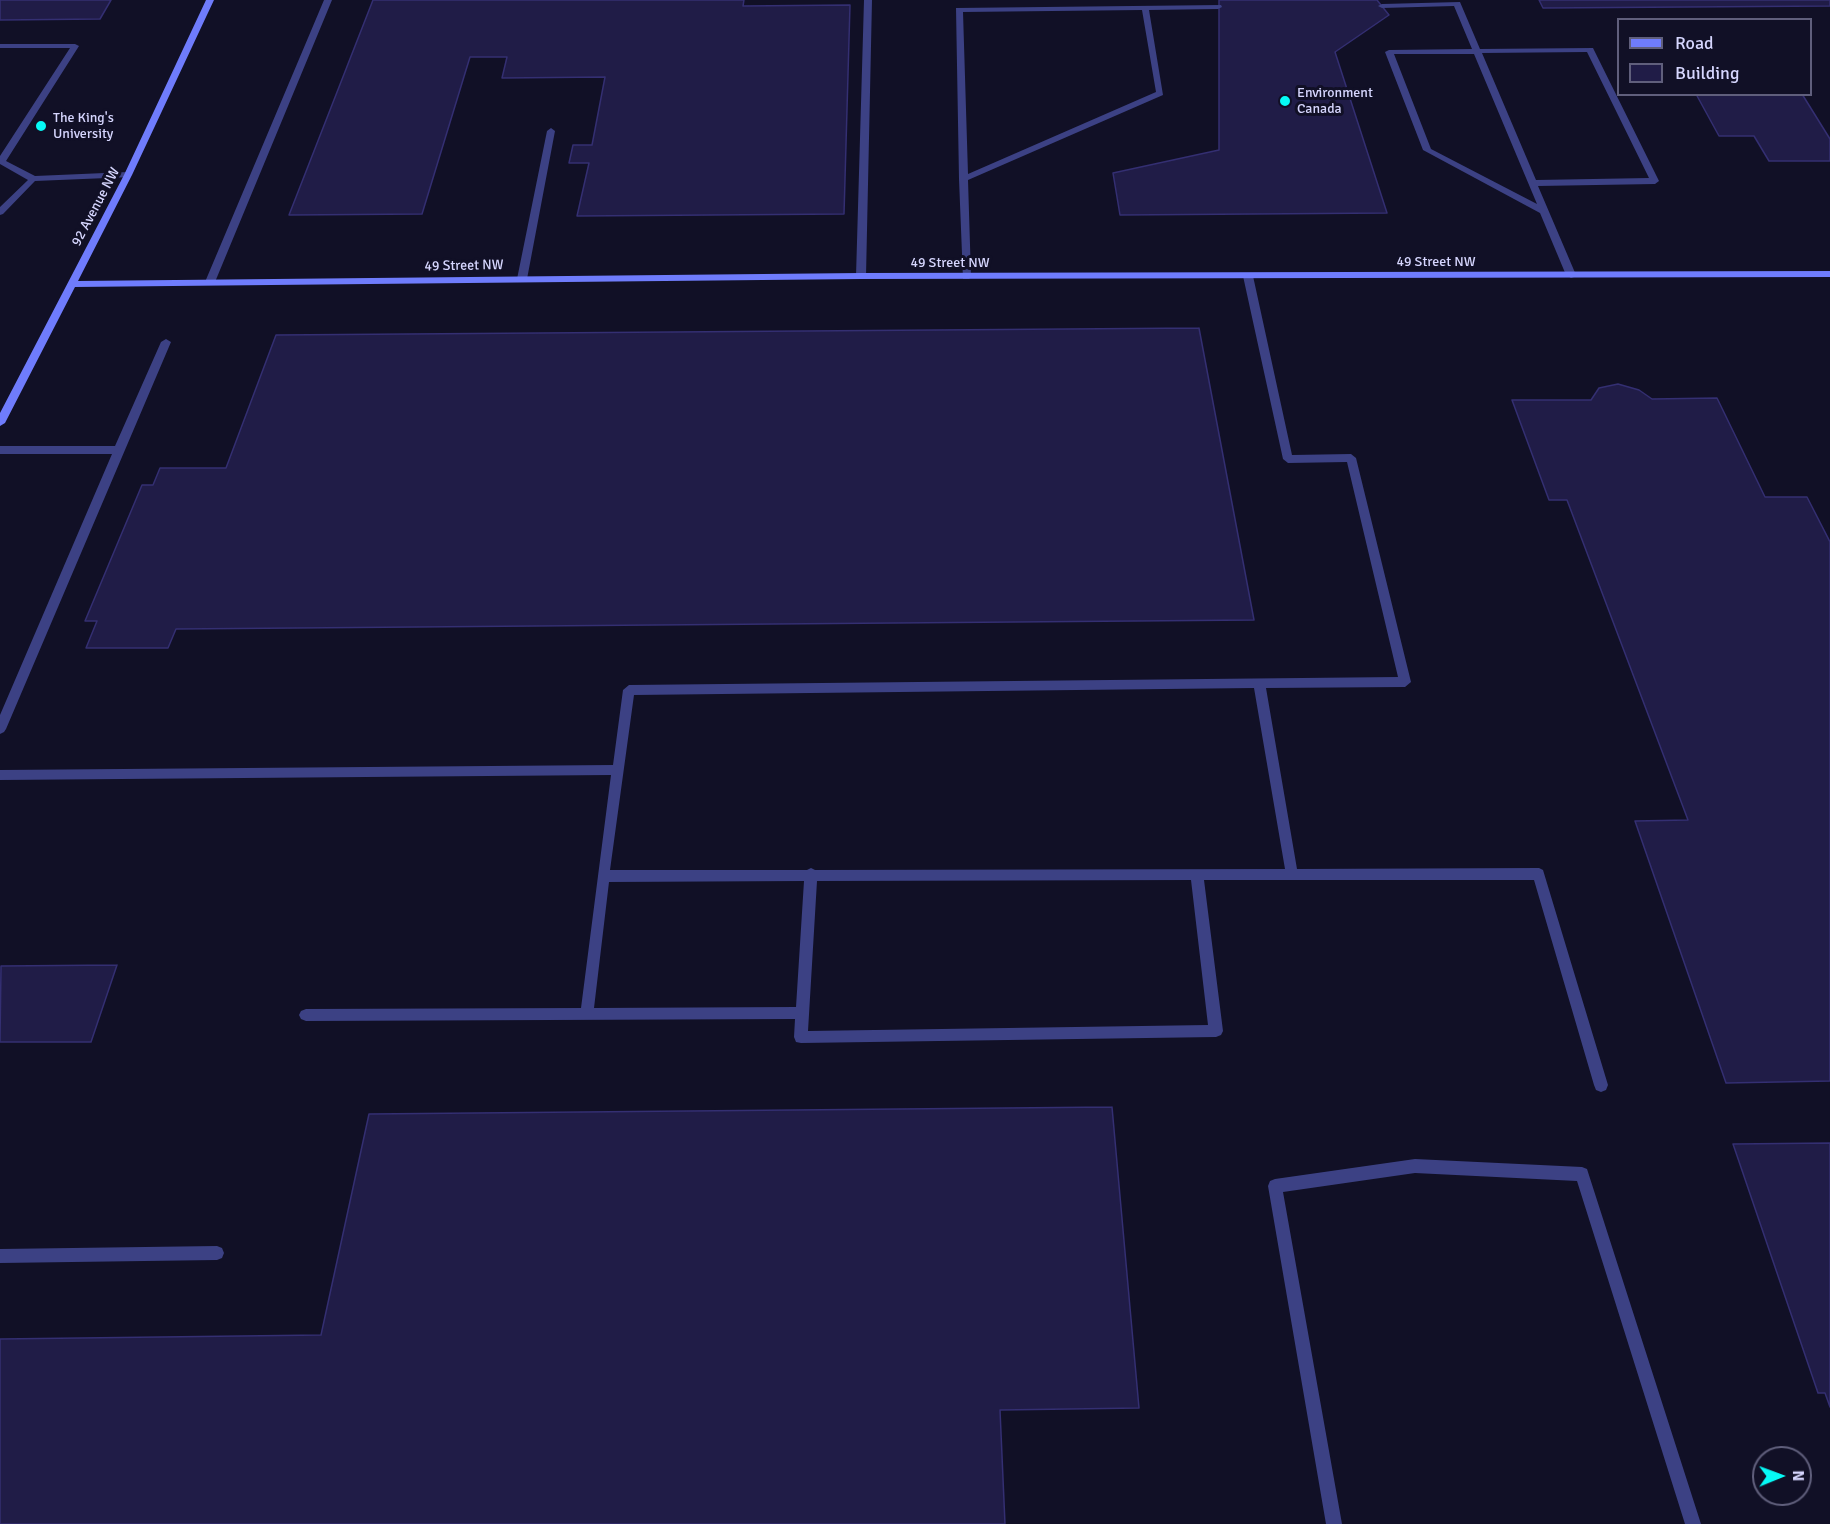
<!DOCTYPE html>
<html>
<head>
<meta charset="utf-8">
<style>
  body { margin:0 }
  #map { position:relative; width:1830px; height:1524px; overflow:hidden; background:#111026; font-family:Signika,sans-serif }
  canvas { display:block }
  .legend { position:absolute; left:1617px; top:18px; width:195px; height:78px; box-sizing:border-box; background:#111026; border:2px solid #605f7c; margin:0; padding:8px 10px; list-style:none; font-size:18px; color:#d6d6fe }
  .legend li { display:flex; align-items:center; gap:12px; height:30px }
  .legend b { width:30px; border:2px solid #605f7c }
  .north { position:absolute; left:1752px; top:1446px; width:60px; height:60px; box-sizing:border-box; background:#111026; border:2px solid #605f7c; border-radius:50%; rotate:89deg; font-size:16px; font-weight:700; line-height:24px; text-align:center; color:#d6d6fe }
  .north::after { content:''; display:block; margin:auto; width:21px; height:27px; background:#06faf6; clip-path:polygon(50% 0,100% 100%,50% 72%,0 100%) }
</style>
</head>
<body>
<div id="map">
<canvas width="1830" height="1524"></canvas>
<ul class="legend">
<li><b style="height:8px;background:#6f7cfc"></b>Road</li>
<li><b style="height:16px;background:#201c47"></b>Building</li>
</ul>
<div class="north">N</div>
</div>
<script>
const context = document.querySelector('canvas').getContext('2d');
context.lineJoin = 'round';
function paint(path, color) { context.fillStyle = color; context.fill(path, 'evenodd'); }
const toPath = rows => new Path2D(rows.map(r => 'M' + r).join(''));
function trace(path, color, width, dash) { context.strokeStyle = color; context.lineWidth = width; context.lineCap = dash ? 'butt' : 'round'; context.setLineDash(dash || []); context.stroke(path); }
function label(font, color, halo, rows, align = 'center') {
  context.font = font + ' Signika,sans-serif'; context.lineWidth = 6; context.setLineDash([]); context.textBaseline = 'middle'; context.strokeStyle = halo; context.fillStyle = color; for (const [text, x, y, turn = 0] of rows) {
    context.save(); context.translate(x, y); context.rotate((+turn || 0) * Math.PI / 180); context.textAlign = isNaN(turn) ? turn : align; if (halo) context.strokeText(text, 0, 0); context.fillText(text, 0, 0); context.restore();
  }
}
const building = toPath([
  [0,0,111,0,100,19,0,20,0,0],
  [373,0,744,0,743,6,850,5,844,214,577,216,589,163,569,163,573,145,592,145,605,77,502,78,507,57,470,57,422,214,289,215,373,0],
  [1219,0,1377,0,1389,15,1335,52,1387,213,1120,215,1113,173,1219,150,1219,0],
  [1539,0,1830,0,1830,6,1543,8,1539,0],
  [1696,94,1802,94,1830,139,1830,161,1769,161,1754,136,1719,136,1696,94],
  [1199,328,1254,620,176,629,168,648,86,648,97,621,85,621,142,485,153,485,160,468,226,468,276,335,1199,328],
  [1618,384,1639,390,1652,399,1717,398,1765,497,1807,497,1830,542,1830,1081,1726,1083,1635,821,1688,820,1567,500,1549,500,1512,400,1591,400,1599,388,1618,384],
  [117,965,91,1042,0,1042,1,966,117,965],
  [1112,1107,1139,1408,1000,1410,1005,1524,0,1524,0,1339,321,1335,369,1114,1112,1107],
  [1830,1143,1830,1407,1825,1393,1818,1393,1733,1144,1830,1143]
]);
paint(building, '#201c47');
trace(building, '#342f72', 1.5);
paint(toPath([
  [324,0,332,0,215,282,213,284,207,284,205,282,324,0],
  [864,0,872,0,866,276,861,279,856,276,864,0],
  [1460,2,1480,49,1593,48,1659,181,1655,184,1538,186,1576,275,1574,277,1571,278,1566,275,1540,213,1423,150,1385,52,1389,50,1472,49,1454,6,1382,8,1378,6,1382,4,1460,2],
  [1587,52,1649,178,1536,180,1482,53,1587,52],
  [1394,54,1474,54,1537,204,1431,149,1394,54],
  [1221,5,1222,7,1218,9,1149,10,1163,95,968,180,971,277,969,279,963,279,959,179,956,8,1221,5],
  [1142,10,1156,92,968,174,963,12,1142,10],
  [0,44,75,44,79,46,6,161,35,176,128,172,131,173,131,177,35,181,3,214,0,215,0,207,28,180,0,164,0,156,70,48,0,48,0,44],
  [551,128,555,131,527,279,522,282,517,279,547,131,551,128],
  [1248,273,1253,276,1292,455,1351,454,1356,458,1411,682,1405,687,1266,688,1297,869,1539,868,1543,870,1608,1085,1606,1090,1601,1092,1596,1090,1594,1085,1534,880,1204,880,1223,1031,1221,1035,1216,1037,801,1043,796,1042,794,1037,795,1019,306,1021,301,1019,299,1015,301,1011,306,1009,581,1008,611,775,0,780,0,770,613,765,623,690,629,685,1398,677,1347,462,1288,463,1283,459,1243,276,1248,273],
  [1254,688,1285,869,815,870,811,868,807,870,610,870,634,695,1254,688],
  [1191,880,1208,1025,808,1031,817,881,1191,880],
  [804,881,796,1007,594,1008,609,882,804,881],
  [166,339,171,342,6,729,4,732,0,734,0,715,112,454,0,454,0,446,115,446,161,342,166,339],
  [1415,1159,1582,1167,1587,1169,1701,1524,1685,1524,1577,1181,1415,1173,1283,1192,1342,1524,1326,1524,1268,1186,1270,1181,1275,1179,1415,1159],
  [217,1246,222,1248,224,1253,222,1258,217,1260,0,1263,0,1249,217,1246]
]), '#3c4184');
paint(toPath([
  [206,0,214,0,132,175,78,281,861,273,1830,271,1830,277,861,279,75,287,5,423,0,426,0,413,124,175,206,0]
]), '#6f7cfc');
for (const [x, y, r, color] of [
  [1285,101,6,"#06faf6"],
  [41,126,6,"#06faf6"]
]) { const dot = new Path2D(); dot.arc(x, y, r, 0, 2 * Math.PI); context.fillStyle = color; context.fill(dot); trace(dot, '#111026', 2); }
label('14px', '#d6d6fe', '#111026', [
  ["Environment",1297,93],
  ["Canada",1297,109],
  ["The King's",53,118],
  ["University",53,134]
], 'left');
label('14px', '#d6d6fe', '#111026', [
  ["92 Avenue NW",96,207,-62],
  ["49 Street NW",1436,262],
  ["49 Street NW",950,263],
  ["49 Street NW",464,266,-1]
]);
</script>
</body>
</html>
